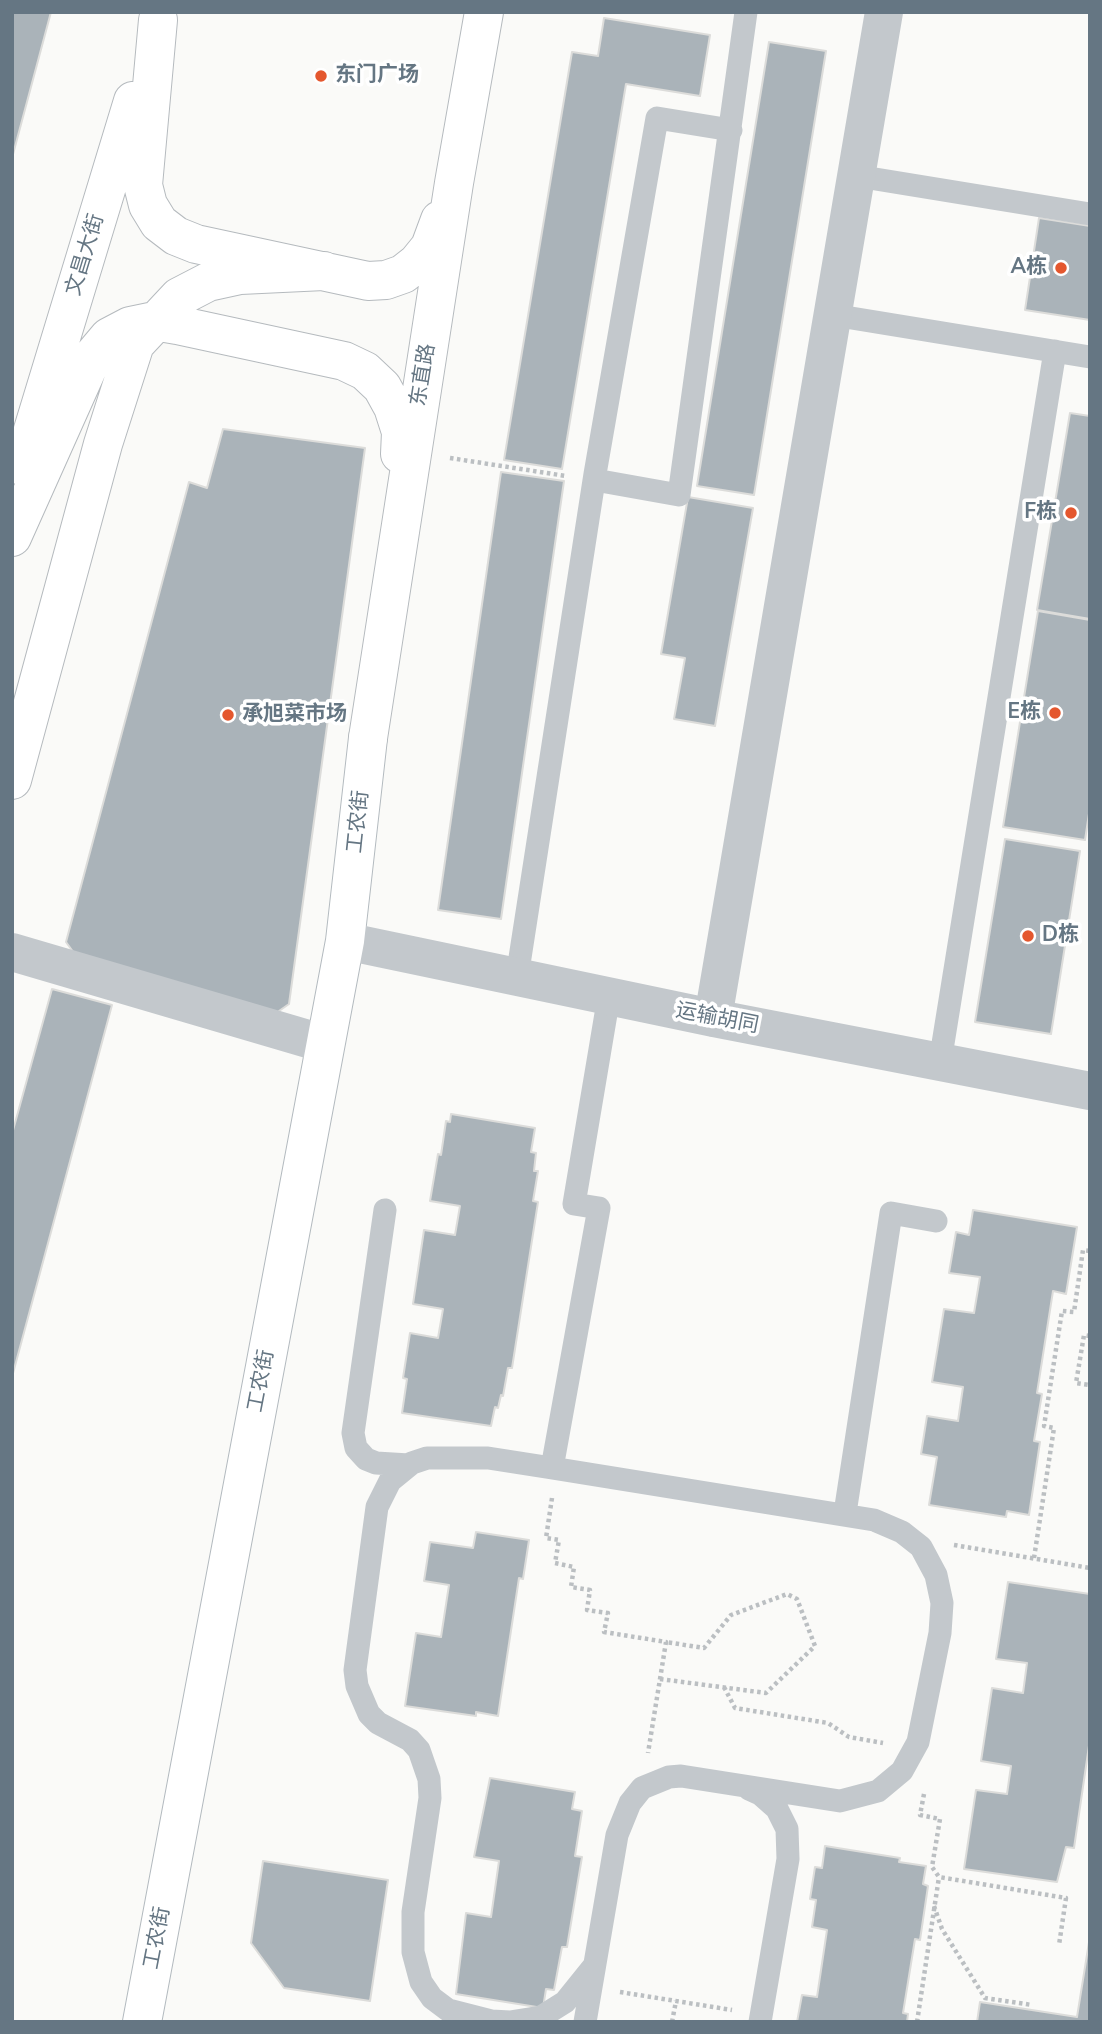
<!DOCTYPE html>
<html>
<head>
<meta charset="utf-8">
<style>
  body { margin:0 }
  #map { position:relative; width:1102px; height:2034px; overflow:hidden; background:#fafaf8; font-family:"Nunito Sans",sans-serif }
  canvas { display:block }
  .frame { position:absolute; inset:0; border:14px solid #657683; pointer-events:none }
</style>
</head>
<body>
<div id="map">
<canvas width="1102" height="2034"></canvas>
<div class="frame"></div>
</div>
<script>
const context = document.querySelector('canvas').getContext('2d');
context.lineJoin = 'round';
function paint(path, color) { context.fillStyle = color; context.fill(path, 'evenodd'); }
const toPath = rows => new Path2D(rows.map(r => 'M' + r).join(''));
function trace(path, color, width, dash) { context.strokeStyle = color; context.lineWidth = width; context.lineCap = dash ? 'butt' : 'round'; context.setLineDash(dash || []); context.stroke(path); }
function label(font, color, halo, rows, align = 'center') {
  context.font = font + ' "Nunito Sans","Noto Sans SC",sans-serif'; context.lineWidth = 7; context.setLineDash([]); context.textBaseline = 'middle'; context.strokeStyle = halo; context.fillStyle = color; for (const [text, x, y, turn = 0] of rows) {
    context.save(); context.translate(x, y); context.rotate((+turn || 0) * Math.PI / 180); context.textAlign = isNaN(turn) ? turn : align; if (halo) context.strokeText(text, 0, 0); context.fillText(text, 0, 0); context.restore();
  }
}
const building = toPath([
  [12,12,51,12,12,158,12,12],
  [604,18,710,35,700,96,626,84,562,469,504,460,572,52,598,56,604,18],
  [769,42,826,51,754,495,697,486,769,42],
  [1039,218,1090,226,1090,320,1025,310,1039,218],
  [1070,413,1090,416,1090,619,1037,610,1070,413],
  [223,429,365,448,289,1004,269,1018,84,967,66,942,189,482,207,488,223,429],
  [501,472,564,481,501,919,438,910,501,472],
  [688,497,753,508,715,726,674,719,685,658,661,654,688,497],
  [1038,611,1090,620,1090,807,1085,840,1003,827,1038,611],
  [1005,839,1080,851,1051,1034,975,1022,1005,839],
  [52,989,112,1005,12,1377,12,1134,52,989],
  [451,1114,535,1128,531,1152,536,1153,534,1171,538,1171,533,1201,538,1202,512,1368,508,1368,503,1396,501,1395,498,1408,495,1407,491,1426,402,1413,407,1379,403,1378,410,1333,438,1338,443,1309,413,1304,424,1230,455,1235,460,1206,430,1201,438,1154,441,1155,446,1121,450,1122,451,1114],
  [973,1210,1077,1227,1066,1294,1053,1291,1037,1393,1042,1394,1034,1441,1040,1442,1029,1515,1007,1511,1006,1517,929,1505,937,1457,921,1454,927,1416,958,1421,963,1387,932,1382,944,1309,974,1313,980,1277,949,1273,956,1232,969,1235,973,1210],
  [476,1532,529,1540,523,1579,519,1578,498,1716,476,1712,476,1716,405,1706,416,1633,441,1637,449,1585,424,1581,430,1542,473,1548,476,1532],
  [1008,1582,1090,1594,1090,1739,1074,1848,1066,1847,1057,1882,964,1869,976,1790,1007,1794,1011,1766,981,1761,992,1688,1023,1693,1027,1663,996,1659,1008,1582],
  [490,1778,575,1792,572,1809,582,1811,575,1856,582,1857,567,1947,562,1947,554,1990,546,1989,543,2008,456,1994,466,1913,491,1917,499,1861,474,1857,490,1778],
  [825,1846,900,1858,899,1862,926,1866,923,1884,928,1886,920,1940,915,1939,903,2013,908,2014,907,2022,797,2022,802,1995,817,1997,827,1930,812,1927,816,1900,810,1899,815,1867,822,1868,825,1846],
  [263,1861,388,1880,370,2001,284,1988,251,1943,263,1861],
  [1090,1936,1090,2022,977,2022,980,2002,1077,2017,1090,1936]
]);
paint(building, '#aab3b9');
trace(building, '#dcdcda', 2);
const secondary = toPath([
  [142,2022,345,941,368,738]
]);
const primary = toPath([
  [158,20,143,185,148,205,159,223,176,236,196,244,368,281,386,280,403,274,417,263,430,247,440,220],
  [22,466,133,101],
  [12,537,93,356,109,337,130,326,154,321,177,325,344,361,365,371,382,387,393,407,401,432,400,454],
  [368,738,454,183,484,12],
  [12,780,103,444,135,344,179,297,208,282,240,275,324,271]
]);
trace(secondary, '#b3babf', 40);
trace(primary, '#b5babe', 40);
trace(toPath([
  [450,458,566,476],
  [1090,1336,1084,1335,1076,1383,1090,1385],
  [552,1498,546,1538,559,1540,555,1563,574,1567,571,1587,590,1590,587,1610,608,1613,604,1632,666,1642,648,1753],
  [954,1545,1090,1568],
  [1034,1558,1054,1428,1044,1426,1062,1311,1074,1312,1083,1250,1090,1251],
  [660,1679,766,1693,815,1646,797,1599,787,1594,731,1615,704,1648,666,1642],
  [724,1687,735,1708,828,1723,849,1737,883,1743],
  [924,1794,920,1815,940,1819,932,1867,939,1877,1066,1898,1059,1945],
  [934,1906,942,1929,985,1998,1032,2005],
  [620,1992,732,2010],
  [672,2022,676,2001],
  [917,2022,939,1877]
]), '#bbbfc2', 4.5, [3.5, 3.5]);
trace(toPath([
  [857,176,1090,214],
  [833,315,1090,357],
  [595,480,679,495,746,12],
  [517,977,595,474,657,118,731,130],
  [940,1062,1055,351],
  [385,1210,353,1433,356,1448,366,1459,376,1463,409,1465],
  [552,1468,488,1458,427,1458,412,1463,390,1481,377,1507,355,1670,357,1686,369,1714,378,1723,410,1740,419,1750,429,1779,430,1798,413,1912,413,1952,421,1982,432,1998,448,2010,491,2021,510,2022,541,2017,565,2002,594,1966],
  [845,1513,891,1213,936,1221],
  [749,1789,760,1794,777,1809,787,1829,788,1859,760,2022],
  [585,2022,617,1835,630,1803,642,1788,669,1777,681,1776,840,1801,878,1791,902,1771,918,1742,940,1633,942,1603,936,1575,921,1547,902,1532,874,1520,552,1468,599,1208,574,1204,609,996]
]), '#c3c8cc', 23);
trace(toPath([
  [345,941,713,1018,1090,1091],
  [12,952,325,1044],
  [713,1018,884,12]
]), '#c3c8cc', 38);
trace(secondary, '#fff', 38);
trace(primary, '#fff', 38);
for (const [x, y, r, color] of [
  [321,76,7,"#e4572e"],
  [1061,268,7,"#e4572e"],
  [1071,513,7,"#e4572e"],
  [1055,713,7,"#e4572e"],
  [228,715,7,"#e4572e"],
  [1028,936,7,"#e4572e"]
]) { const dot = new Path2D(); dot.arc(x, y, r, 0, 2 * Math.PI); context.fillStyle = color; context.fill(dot); trace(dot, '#fff', 2.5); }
label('bold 21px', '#657683', '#fff', [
  ["东门广场",335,76],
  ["A栋",1047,268,"right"],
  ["F栋",1057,513,"right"],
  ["E栋",1041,713,"right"],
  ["承旭菜市场",242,715],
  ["D栋",1042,936]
], 'left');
label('21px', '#657683', '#fff', [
  ["文昌大街",86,255,-73],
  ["东直路",424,375,-81],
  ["工农街",359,822,-84],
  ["运输胡同",717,1019,11],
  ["工农街",262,1381,-79],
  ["工农街",158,1938,-79]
]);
</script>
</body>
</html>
